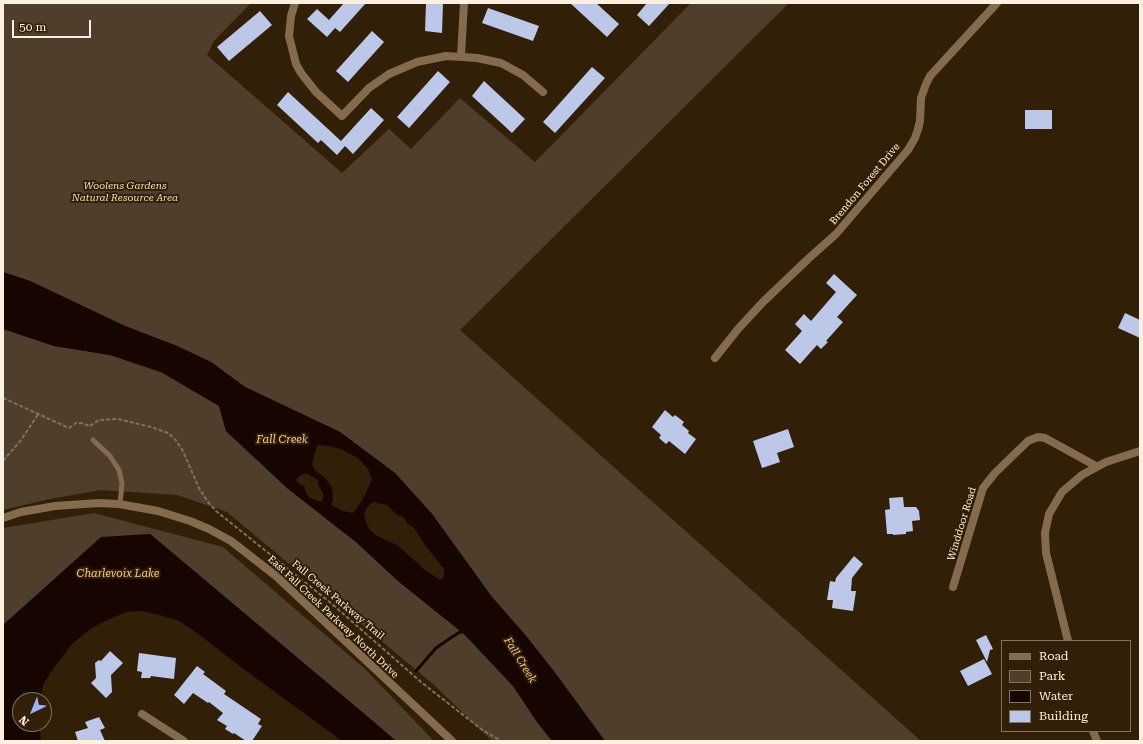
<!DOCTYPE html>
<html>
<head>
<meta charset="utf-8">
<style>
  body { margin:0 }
  #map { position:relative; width:1143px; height:744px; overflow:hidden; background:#321f07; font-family:"Roboto Serif",serif }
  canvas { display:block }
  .frame { position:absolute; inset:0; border:4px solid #fdf0e1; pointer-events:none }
  .legend { position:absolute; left:1001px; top:640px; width:130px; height:92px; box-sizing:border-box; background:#321f07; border:1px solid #83735e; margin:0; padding:5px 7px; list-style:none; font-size:12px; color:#fdf0e1 }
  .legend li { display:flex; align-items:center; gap:8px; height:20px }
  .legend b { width:20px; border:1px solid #83735e }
  .north { position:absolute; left:12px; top:692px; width:40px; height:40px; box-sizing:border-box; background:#321f07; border:1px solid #83735e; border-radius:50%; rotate:223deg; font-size:11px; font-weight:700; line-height:16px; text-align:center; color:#fdf0e1 }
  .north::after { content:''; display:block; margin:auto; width:14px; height:18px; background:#9db4fd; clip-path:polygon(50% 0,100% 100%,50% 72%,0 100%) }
  .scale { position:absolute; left:12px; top:20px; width:79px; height:18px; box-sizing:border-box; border:2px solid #fdf0e1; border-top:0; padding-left:5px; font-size:12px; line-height:14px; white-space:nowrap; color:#fdf0e1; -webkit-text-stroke:3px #321f07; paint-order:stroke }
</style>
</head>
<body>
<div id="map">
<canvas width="1143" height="744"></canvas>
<div class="frame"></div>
<ul class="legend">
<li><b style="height:5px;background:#856b4e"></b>Road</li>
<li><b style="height:11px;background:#4f3e2b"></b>Park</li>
<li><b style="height:11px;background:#160500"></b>Water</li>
<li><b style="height:11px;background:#bdc8e9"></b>Building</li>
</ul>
<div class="north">N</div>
<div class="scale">50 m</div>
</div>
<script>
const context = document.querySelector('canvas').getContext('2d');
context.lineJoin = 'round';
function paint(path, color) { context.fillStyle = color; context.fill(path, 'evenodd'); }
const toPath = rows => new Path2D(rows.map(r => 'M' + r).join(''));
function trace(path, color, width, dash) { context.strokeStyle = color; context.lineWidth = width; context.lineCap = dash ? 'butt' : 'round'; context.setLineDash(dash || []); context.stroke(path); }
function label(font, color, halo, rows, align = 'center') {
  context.font = font + ' "Roboto Serif",serif'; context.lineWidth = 4; context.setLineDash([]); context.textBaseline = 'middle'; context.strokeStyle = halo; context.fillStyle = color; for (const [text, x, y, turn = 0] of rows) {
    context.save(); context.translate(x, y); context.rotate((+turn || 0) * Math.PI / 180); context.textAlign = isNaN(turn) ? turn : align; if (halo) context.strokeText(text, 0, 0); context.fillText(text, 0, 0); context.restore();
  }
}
paint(toPath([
  [3,3,251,3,214,41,207,55,342,173,389,129,411,149,460,98,535,162,691,3,789,3,460,330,921,741,605,741,556,674,527,637,492,597,432,514,395,473,340,432,245,387,211,362,177,346,125,326,30,281,3,272],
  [3,329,54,346,110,355,162,373,219,406,226,431,287,488,356,542,398,581,464,634,513,686,537,722,552,741,492,741,433,684,227,512,177,495,101,490,50,499,3,510],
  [94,513,223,547,365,669,434,741,396,741,150,534,26,605,3,625,3,528]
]), '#4f3e2b');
paint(toPath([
  [3,272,30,281,125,326,177,346,211,362,245,387,340,432,395,473,432,514,492,597,527,637,556,674,605,741,552,741,537,722,513,686,464,634,398,581,356,542,287,488,226,431,219,406,162,372,110,355,54,346,3,329],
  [318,445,329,446,341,449,358,458,368,469,372,479,363,499,353,513,343,511,331,505,333,500,332,488,326,479,314,469,312,464,315,452],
  [306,473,318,480,318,485,323,493,323,500,320,502,310,498,306,493,304,485,301,485,296,480,299,476],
  [373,502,387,505,397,515,404,517,407,523,414,528,425,545,444,569,444,576,440,580,425,570,397,545,377,536,370,530,366,523,364,514,368,506],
  [150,534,367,716,396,741,342,741,241,667,197,633,179,621,159,615,142,611,126,612,107,620,89,630,73,643,50,673,43,685,40,700,20,700,20,724,39,724,41,741,3,741,3,625,101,537]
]), '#160500');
trace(toPath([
  [416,671,436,648,449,639,460,632,463,632]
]), '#160500', 3);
paint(toPath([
  [344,3,366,3,340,32,335,28,327,37,307,19,317,9,329,20],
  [426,3,443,3,442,33,425,31],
  [570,3,596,3,619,24,607,37],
  [647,3,670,3,649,26,637,15],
  [488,8,539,26,533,41,482,23],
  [260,11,272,25,229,61,217,47],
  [372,31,384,42,348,82,336,71],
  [592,67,605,78,555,133,543,122],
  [438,71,450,82,409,128,397,117],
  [484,81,525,119,512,133,472,96],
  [288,92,341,141,371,108,384,120,353,154,345,146,337,155,321,140,318,143,277,105],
  [1025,110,1052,110,1052,129,1025,129],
  [834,274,857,295,837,317,843,322,826,341,828,342,821,349,817,345,800,364,785,350,802,331,795,324,804,314,811,321,836,292,826,283],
  [1125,313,1140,320,1140,338,1118,328],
  [665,410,673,417,675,415,684,422,682,425,689,431,688,433,696,439,685,454,669,441,666,444,659,438,661,435,652,427],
  [788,429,794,447,777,453,780,462,762,468,753,441],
  [903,497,904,507,916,507,919,511,920,520,912,521,913,531,906,532,906,534,893,535,893,534,887,534,885,510,890,509,889,498],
  [854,556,863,564,852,578,851,591,856,591,853,611,832,608,833,600,827,600,830,581,835,582,836,578],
  [986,635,993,649,990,650,987,662,976,640],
  [110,651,123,663,111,675,112,692,106,698,91,683,96,678,95,663,99,660,101,661],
  [139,653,176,658,174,679,151,676,150,678,141,678,142,672,137,671],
  [984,659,992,674,968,686,960,671],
  [197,666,205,672,203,674,226,691,224,694,261,719,258,724,262,726,252,741,246,741,234,733,233,734,225,729,227,726,217,720,223,713,209,702,208,703,193,693,184,704,174,695],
  [99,717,105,728,100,730,105,741,78,741,75,732,88,728,85,722]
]), '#bdc8e9');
trace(toPath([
  [3,398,69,428,76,423,81,423,90,426],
  [90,426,99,420,118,419,151,427,168,433,174,438,182,449,199,488,208,502,216,511,332,604,421,682,481,729,501,741],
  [3,461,21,440,39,413]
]), '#81715c', 2, [4, 2]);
trace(toPath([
  [93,440,110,456,119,470,122,483,120,505]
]), '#856b4e', 5);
trace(toPath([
  [295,3,291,16,289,36,296,64,301,73,316,92,342,116,369,88,389,74,417,62,446,56,477,58,501,63,523,75,543,92],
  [461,56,464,3],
  [715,358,738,329,763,302,808,259,836,234,908,150,915,138,918,129,920,121,921,98,926,84,930,76,997,3],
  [3,518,21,512,55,506,99,503,119,504,158,511,190,521,209,529,231,541,276,576,452,741],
  [953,587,983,488,995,473,1028,441,1038,437,1045,438,1096,466],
  [1068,641,1046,553,1045,533,1049,514,1062,492,1082,475,1106,462,1140,451],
  [142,714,184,741],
  [1093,731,1097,741]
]), '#856b4e', 8);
label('10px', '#fdf0e1', '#321f07', [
  ["Brendon Forest Drive",865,184,-50],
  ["Winddoor Road",962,524,-73],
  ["Fall Creek Parkway Trail",338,600,40],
  ["East Fall Creek Parkway North Drive",333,617,43]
]);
label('italic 10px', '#fbddbd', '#321f07', [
  ["Woolens Gardens",125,186],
  ["Natural Resource Area",125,198]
]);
label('italic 11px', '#f8c790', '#321f07', [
  ["Fall Creek",282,440],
  ["Charlevoix Lake",118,574],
  ["Fall Creek",520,660,58]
]);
</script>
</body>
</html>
